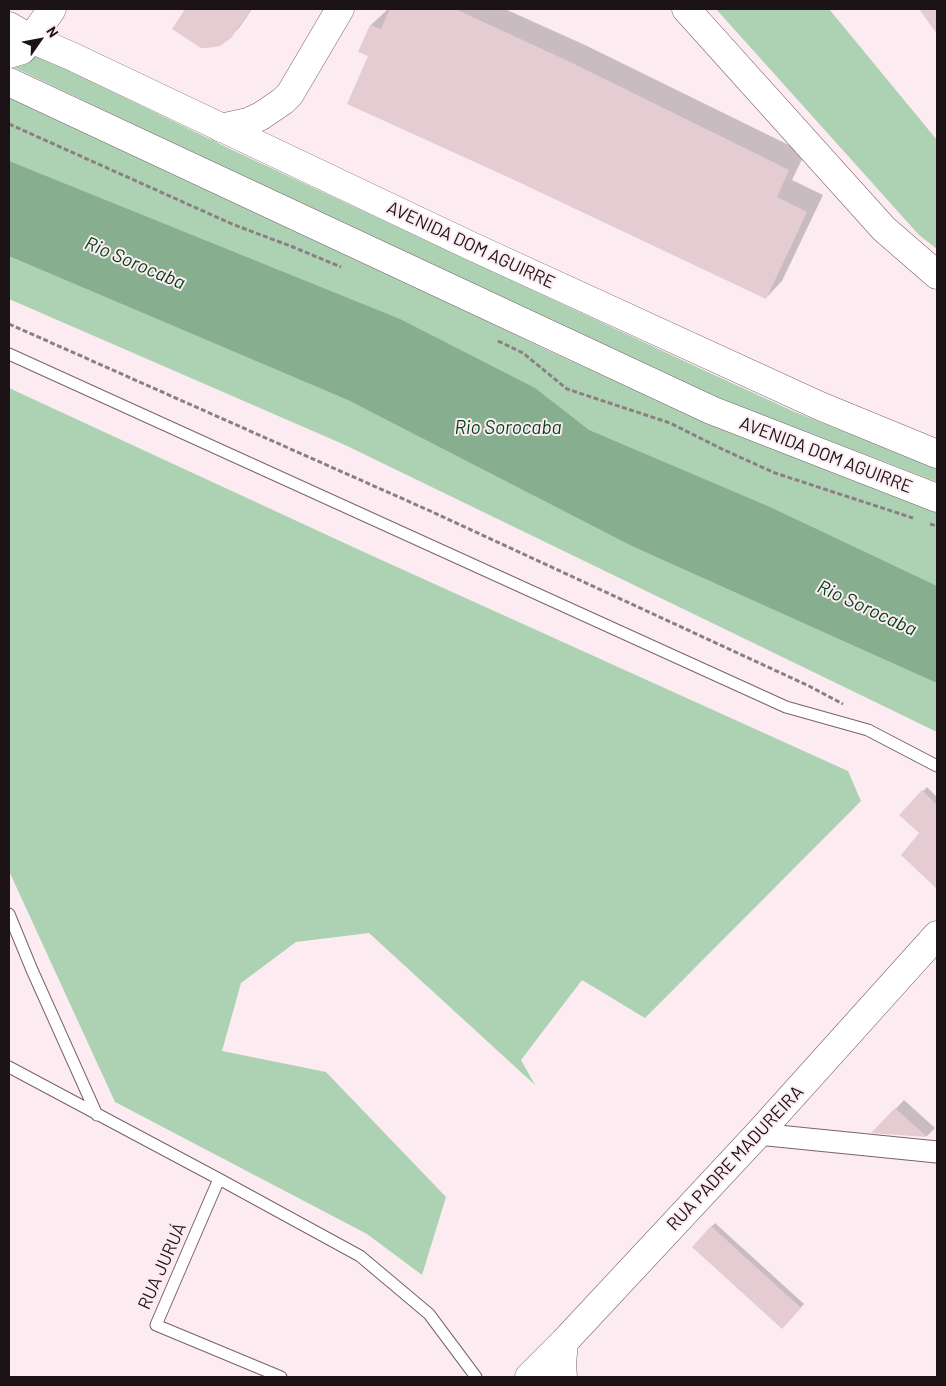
<!DOCTYPE html>
<html>
<head>
<meta charset="utf-8">
<style>
  body { margin:0 }
  #map { position:relative; width:946px; height:1386px; overflow:hidden; background:#fcecf1; font-family:Barlow,sans-serif }
  canvas { display:block }
  .frame { position:absolute; inset:0; border:10px solid #1c1316; pointer-events:none }
  .north { position:absolute; left:15px; top:15px; width:50px; height:50px; -webkit-text-stroke:4px #fcecf1; paint-order:stroke; rotate:57deg; font-size:14px; font-weight:700; line-height:20px; text-align:center; color:#1c1316 }
  .north::after { content:''; display:block; margin:auto; width:18px; height:22px; background:#1c1316; clip-path:polygon(50% 0,100% 100%,50% 72%,0 100%) }
</style>
</head>
<body>
<div id="map">
<canvas width="946" height="1386"></canvas>
<div class="frame"></div>
<div class="north">N</div>
</div>
<script>
const context = document.querySelector('canvas').getContext('2d');
context.lineJoin = 'round';
function paint(path, color) { context.fillStyle = color; context.fill(path, 'evenodd'); }
const toPath = rows => new Path2D(rows.map(r => 'M' + r).join(''));
function trace(path, color, width, dash) { context.strokeStyle = color; context.lineWidth = width; context.lineCap = dash ? 'butt' : 'round'; context.setLineDash(dash || []); context.stroke(path); }
function label(font, color, halo, rows, align = 'center') {
  context.font = font + ' Barlow,sans-serif'; context.lineWidth = 4; context.setLineDash([]); context.textBaseline = 'middle'; context.strokeStyle = halo; context.fillStyle = color; for (const [text, x, y, turn = 0] of rows) {
    context.save(); context.translate(x, y); context.rotate((+turn || 0) * Math.PI / 180); context.textAlign = isNaN(turn) ? turn : align; if (halo) context.strokeText(text, 0, 0); context.fillText(text, 0, 0); context.restore();
  }
}
paint(toPath([
  [716,9,829,9,937,140,937,249,919,235],
  [33,53,226,147,697,367,795,412,937,469,937,482,692,388,537,317,9,65],
  [9,94,319,239,547,350,664,403,814,465,937,513,937,732,345,445,9,299],
  [9,388,366,553,848,771,861,801,645,1018,582,980,521,1060,535,1085,369,933,296,942,241,983,222,1051,326,1072,446,1197,422,1275,367,1234,115,1102,9,871]
]), '#acd2b3');
paint(toPath([
  [9,161,400,319,535,388,589,430,770,507,937,586,937,683,632,546,348,400,9,256]
]), '#87ae8f');
paint(toPath([
  [186,9,252,9,239,28,230,37,174,29],
  [388,9,505,9,585,45,805,153,792,180,823,195,782,281,766,298,370,56,360,52,371,25],
  [927,787,937,797,937,888,902,855,920,833,901,815],
  [904,1100,935,1128,927,1136,874,1132],
  [715,1223,804,1304,782,1327,694,1246]
]), '#0003');
paint(toPath([
  [185,9,251,9,231,38,220,46,207,48,201,48,172,29],
  [390,9,455,9,568,61,789,170,777,197,807,212,766,299,512,179,347,104,368,56,358,52,370,25,381,29],
  [919,9,937,9,937,34],
  [922,790,937,805,937,889,901,855,919,833,899,815],
  [895,1108,927,1137,871,1133],
  [711,1226,801,1308,782,1329,692,1247]
]), '#e5ccd3');
const lane = toPath([
  [9,354,786,707,868,730,937,766],
  [9,914,32,970,97,1115],
  [9,1067,219,1179,360,1256,429,1314,476,1377],
  [219,1179,156,1325,281,1377]
]);
const street = toPath([
  [758,1134,937,1152]
]);
const secondary = toPath([
  [686,9,884,229,937,275],
  [31,39,52,9],
  [221,128,248,122,261,116,283,101,290,94,340,9],
  [529,1377,564,1342,758,1134,937,935],
  [563,1377,562,1364,564,1342]
]);
const highway = toPath([
  [9,26,31,39,71,56,471,246,820,406,937,454],
  [9,54,22,50,31,39],
  [9,82,711,410,937,498]
]);
trace(lane, '#79636a', 13);
trace(street, '#79636a', 23);
trace(secondary, '#79636a', 29);
trace(highway, '#79636a', 29);
trace(toPath([
  [9,124,232,224,293,247,341,267],
  [9,324,428,510,809,686,843,704],
  [498,341,523,353,567,389,670,423,724,450,775,473,913,518],
  [930,524,937,526]
]), '#8c7f83', 3, [5, 2.5]);
trace(lane, '#fff', 11);
trace(street, '#fff', 21);
trace(secondary, '#fff', 28);
trace(highway, '#fff', 28);
label('18px', '#1c1316', '#fcecf1', [
  ["AVENIDA DOM AGUIRRE",471,245,25],
  ["AVENIDA DOM AGUIRRE",826,455,21],
  ["RUA PADRE MADUREIRA",735,1158,-47],
  ["RUA JURUÁ",162,1266,-66]
]);
label('italic 19px', '#01441c', '#fcecf1', [
  ["Rio Sorocaba",135,263,23],
  ["Rio Sorocaba",508,428],
  ["Rio Sorocaba",867,608,25]
]);
</script>
</body>
</html>
